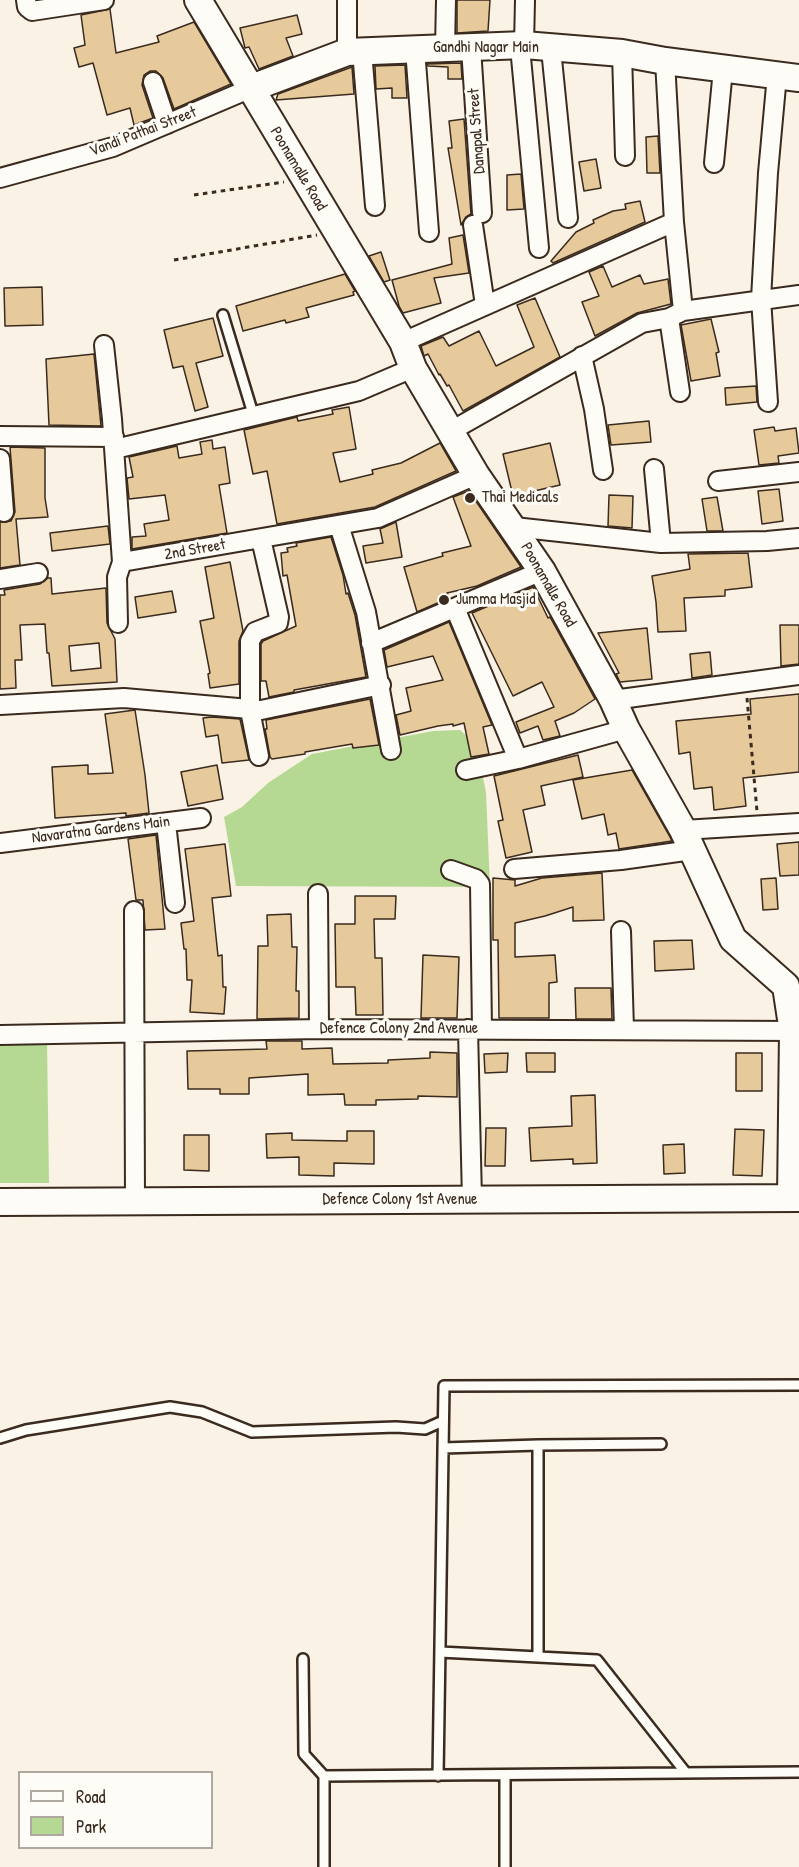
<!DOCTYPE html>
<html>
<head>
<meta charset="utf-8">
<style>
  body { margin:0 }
  #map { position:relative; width:799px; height:1867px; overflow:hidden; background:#f9f2e5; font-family:"Patrick Hand",sans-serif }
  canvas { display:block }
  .legend { position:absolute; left:18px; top:1771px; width:195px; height:78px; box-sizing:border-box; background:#fdfcf7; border:2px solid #afa8a0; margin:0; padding:8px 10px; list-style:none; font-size:18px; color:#3b2a1e }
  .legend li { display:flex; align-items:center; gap:12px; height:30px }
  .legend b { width:30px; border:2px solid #afa8a0 }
</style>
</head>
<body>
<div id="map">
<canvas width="799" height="1867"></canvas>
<ul class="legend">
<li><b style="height:8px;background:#fdfcf7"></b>Road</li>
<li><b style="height:16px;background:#b5d993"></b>Park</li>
</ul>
</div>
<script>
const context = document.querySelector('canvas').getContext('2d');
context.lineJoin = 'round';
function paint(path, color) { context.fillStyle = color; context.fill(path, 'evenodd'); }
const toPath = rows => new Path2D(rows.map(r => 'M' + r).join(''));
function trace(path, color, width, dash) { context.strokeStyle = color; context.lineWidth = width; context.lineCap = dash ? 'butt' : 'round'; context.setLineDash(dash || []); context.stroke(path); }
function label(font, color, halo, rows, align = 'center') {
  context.font = font + ' "Patrick Hand",sans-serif'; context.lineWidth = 6; context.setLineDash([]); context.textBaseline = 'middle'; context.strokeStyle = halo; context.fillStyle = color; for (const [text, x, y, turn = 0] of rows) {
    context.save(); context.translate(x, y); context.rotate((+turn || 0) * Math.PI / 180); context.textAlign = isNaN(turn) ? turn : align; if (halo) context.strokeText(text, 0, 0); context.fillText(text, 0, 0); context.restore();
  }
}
paint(toPath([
  [460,730,476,744,486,792,490,887,236,886,224,817,242,807,268,783,312,754,433,731],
  [0,1040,47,1040,49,1183,0,1183]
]), '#b5d993');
const building = toPath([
  [457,0,490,0,488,31,457,33,457,0],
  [110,9,116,53,159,42,157,36,194,22,231,84,174,109,163,78,156,71,150,71,144,75,142,85,153,118,134,125,130,108,107,115,93,63,79,67,74,48,85,45,81,15,110,9],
  [297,15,302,34,286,38,293,56,259,69,249,47,245,48,240,28,297,15],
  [461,63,462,79,448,79,448,67,428,66,427,64,461,63],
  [405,65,407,98,392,98,392,88,376,89,375,66,405,65],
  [352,67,354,94,276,100,278,94,352,67],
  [464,119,471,214,466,217,461,225,448,148,452,148,449,121,464,119],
  [658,136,660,173,647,173,646,137,658,136],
  [596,159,601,188,584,191,579,162,596,159],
  [521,174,524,209,507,210,507,175,521,174],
  [640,201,645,222,553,263,551,261,576,232,594,223,593,220,613,211,626,209,625,204,640,201],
  [463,235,469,273,434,278,441,303,403,313,399,306,392,280,452,264,449,238,463,235],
  [381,252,390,280,384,282,369,256,381,252],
  [603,266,612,287,640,275,644,284,668,279,671,304,637,313,595,336,582,302,599,296,589,272,603,266],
  [345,274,355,291,353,292,354,295,306,308,309,317,286,323,285,320,243,331,236,306,345,274],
  [42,287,43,325,5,326,4,288,42,287],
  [535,298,560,357,463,411,449,385,447,386,440,374,439,375,428,354,424,356,421,346,443,337,449,346,479,331,496,366,534,347,517,305,535,298],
  [213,318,223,356,196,363,208,407,195,411,183,366,173,368,164,330,213,318],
  [711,319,719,352,716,353,720,376,691,381,681,325,711,319],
  [94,354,101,426,49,425,46,359,94,354],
  [756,386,757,402,726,405,725,388,756,386],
  [349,407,356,449,333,453,340,482,373,474,372,470,401,463,440,443,456,471,375,507,277,524,267,471,253,474,244,430,297,417,298,421,333,414,332,410,349,407],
  [649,421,651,442,611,445,608,425,649,421],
  [774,427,775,431,796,428,799,453,778,456,779,463,759,465,754,430,774,427],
  [212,440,213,449,225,447,230,483,219,485,227,533,132,549,132,537,146,536,144,524,169,520,165,495,129,499,127,478,133,477,129,457,177,446,179,458,202,454,200,442,212,440],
  [550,443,560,485,513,496,503,454,550,443],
  [10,447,45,448,45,498,48,517,16,519,20,565,0,568,0,522,11,521,15,512,10,447],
  [779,489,783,521,762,524,758,491,779,489],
  [469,491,521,567,477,586,447,593,449,598,417,612,404,567,443,556,442,553,471,546,453,497,469,491],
  [609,495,633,496,632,528,608,526,609,495],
  [717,497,723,531,707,531,702,499,717,497],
  [396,522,402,557,366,563,363,546,383,543,380,529,396,522],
  [108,526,110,544,52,551,50,533,108,526],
  [331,537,343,575,346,594,348,593,355,615,366,677,294,690,294,692,269,697,266,681,261,681,261,644,263,641,296,626,287,575,283,576,281,553,288,552,287,548,297,546,296,543,331,537],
  [748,553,752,587,725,590,725,596,684,598,686,631,658,632,656,602,652,576,690,569,688,554,748,553],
  [230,562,243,631,239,641,239,684,210,688,208,674,210,673,200,621,214,618,205,567,230,562],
  [48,578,51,578,52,594,106,588,107,623,115,639,117,682,52,686,49,653,47,653,45,624,20,625,22,660,15,660,16,688,0,689,0,595,5,595,4,590,40,584,48,578],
  [99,643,101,668,71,671,69,646,99,643],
  [533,587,548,618,550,617,595,699,574,713,555,721,560,736,543,740,538,726,520,733,516,722,554,707,542,682,513,696,472,613,533,587],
  [172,591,176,612,138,618,135,597,172,591],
  [449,622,492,725,483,727,489,754,471,757,464,723,453,726,453,724,438,726,400,735,396,715,411,711,406,688,443,680,433,656,387,667,384,650,449,622],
  [780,625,799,625,799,664,781,666,780,625],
  [647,628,652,679,620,682,616,674,619,673,598,633,647,628],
  [710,652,712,675,692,678,690,654,710,652],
  [799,694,799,772,743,778,746,806,714,810,712,787,694,789,690,752,679,754,676,721,751,714,750,699,799,694],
  [370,699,379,745,353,748,352,744,305,752,305,754,272,759,270,757,265,729,267,729,266,720,370,699],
  [135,710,145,775,149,813,126,816,126,813,55,818,52,767,88,765,88,774,113,773,105,714,135,710],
  [212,717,240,719,249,760,222,763,218,735,206,737,203,718,212,717],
  [578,755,583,777,541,786,545,805,523,810,532,852,506,858,498,821,503,820,494,776,578,755],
  [217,765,223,799,188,806,181,772,217,765],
  [632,770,670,837,672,841,619,849,616,833,608,835,604,814,582,819,573,780,632,770],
  [156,835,165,929,145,930,143,900,136,900,128,839,156,835],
  [799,842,799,875,780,876,777,844,799,842],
  [225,844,231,896,212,898,218,956,222,955,223,987,226,987,224,1014,190,1012,192,980,187,980,186,949,184,949,181,923,194,921,185,849,225,844],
  [602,873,604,920,573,921,573,907,545,916,515,923,515,957,555,955,557,982,549,983,549,1018,499,1018,498,940,493,940,493,878,515,880,515,886,542,878,602,873],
  [776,878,778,909,763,910,761,879,776,878],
  [355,896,396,896,395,919,374,919,375,958,382,958,383,1015,356,1015,355,987,336,987,335,924,355,924,355,896],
  [291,914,292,947,297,947,296,991,299,991,299,1018,257,1019,258,946,268,946,267,915,291,914],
  [692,940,694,969,655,971,654,941,692,940],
  [423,955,459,957,457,1018,421,1018,423,955],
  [575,988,611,988,612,1019,576,1019,575,988],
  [266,1041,302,1041,302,1049,332,1048,333,1064,388,1063,388,1060,430,1058,430,1052,457,1053,457,1097,418,1096,418,1099,376,1100,376,1105,345,1105,344,1094,308,1095,308,1074,249,1078,249,1094,220,1094,220,1089,188,1089,187,1051,267,1049,266,1041],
  [508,1053,507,1072,485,1073,484,1054,508,1053],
  [526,1053,555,1053,555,1072,527,1072,526,1053],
  [736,1053,762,1053,762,1091,736,1091,736,1053],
  [595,1095,597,1163,573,1164,573,1159,531,1161,529,1128,572,1126,571,1096,595,1095],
  [486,1128,506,1128,505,1166,485,1166,486,1128],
  [735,1129,764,1130,762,1176,733,1175,735,1129],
  [347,1131,374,1131,374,1164,334,1163,334,1176,299,1175,299,1157,267,1158,266,1134,292,1133,292,1140,347,1141,347,1131],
  [184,1135,209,1135,209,1171,184,1170,184,1135],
  [684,1144,685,1173,664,1174,663,1145,684,1144]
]);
paint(building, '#e7ca9b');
trace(building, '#3b2a1e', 1.5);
const lane = toPath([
  [223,315,254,417],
  [0,1438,26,1430,170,1407,202,1412,252,1432,396,1427,425,1429,443,1421],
  [538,1445,661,1444],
  [443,1448,538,1445,538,1657],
  [440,1652,597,1660,686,1773],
  [303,1659,304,1754,324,1776,799,1772],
  [505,1775,505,1867],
  [324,1776,324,1867],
  [438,1776,444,1386,799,1385]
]);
const street = toPath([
  [26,0,27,7,32,11,104,0],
  [347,0,347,52],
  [524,45,525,0],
  [520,47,539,248],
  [445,48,446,0],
  [471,48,482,213],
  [415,49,429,232],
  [551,49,568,218],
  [362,51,375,206],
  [622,53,625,156],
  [665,61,674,222,683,311],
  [153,82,167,124],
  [714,163,723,69],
  [0,178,113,147,249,89],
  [473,225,485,305],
  [669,318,680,392],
  [403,342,674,222],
  [104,345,112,419,122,562,378,518,476,475],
  [582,356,594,409,603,470],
  [768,402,761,299,768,173,777,75],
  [451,431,642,323,669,318,683,311,799,295],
  [0,436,114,437],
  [115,449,359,391,413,368],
  [0,459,4,512],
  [654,469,661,543],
  [718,481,799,472],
  [339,525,366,612,391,750],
  [514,527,661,543,767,541,799,538],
  [0,579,38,573],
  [455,608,518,759],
  [118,623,117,577,122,562],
  [371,643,542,571],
  [613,700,799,675],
  [0,705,124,698,261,710,381,685],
  [259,756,250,710,250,641,255,632,278,623,279,617,261,539],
  [466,770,518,759,626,729],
  [166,823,175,903],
  [683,830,799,823],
  [0,843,201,818],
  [514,869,621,860,692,850],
  [451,870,476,879,480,884,482,1029],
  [318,894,319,1029],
  [134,911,135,1201],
  [621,931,624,1029],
  [468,1029,472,1200],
  [0,1035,319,1029,799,1031]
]);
const secondary = toPath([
  [198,0,403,342,413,368,476,475,542,571,613,700,626,729,683,830,733,939,786,986,793,1032,791,1198],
  [249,89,347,52,524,45,622,53,665,61,799,78],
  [0,1202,799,1198]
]);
trace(lane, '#3b2a1e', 14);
trace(street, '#3b2a1e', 22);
trace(secondary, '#3b2a1e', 30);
trace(toPath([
  [194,195,284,182],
  [174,260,317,235],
  [747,698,757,811]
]), '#3b2a1e', 3, [4.5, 4.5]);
trace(lane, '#fdfcf7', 9);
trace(street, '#fdfcf7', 18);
trace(secondary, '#fdfcf7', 26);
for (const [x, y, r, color] of [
  [470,498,6,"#3b2a1e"],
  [444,600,6,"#3b2a1e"]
]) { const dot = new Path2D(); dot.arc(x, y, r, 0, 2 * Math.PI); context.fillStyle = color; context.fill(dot); trace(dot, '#fdfcf7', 2); }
label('16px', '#3b2a1e', '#fdfcf7', [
  ["Gandhi Nagar Main",486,48],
  ["Danapal Street",477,131,-94],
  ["Vandi Pathai Street",143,132,-21],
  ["Poonamalle Road",298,169,59],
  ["2nd Street",195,550,-10],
  ["Poonamalle Road",548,585,60],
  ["Navaratna Gardens Main",101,830,-7],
  ["Defence Colony 2nd Avenue",399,1029],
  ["Defence Colony 1st Avenue",400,1200]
]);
label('16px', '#3b2a1e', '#fdfcf7', [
  ["Thai Medicals",482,498],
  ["Jumma Masjid",456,600]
], 'left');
</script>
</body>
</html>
